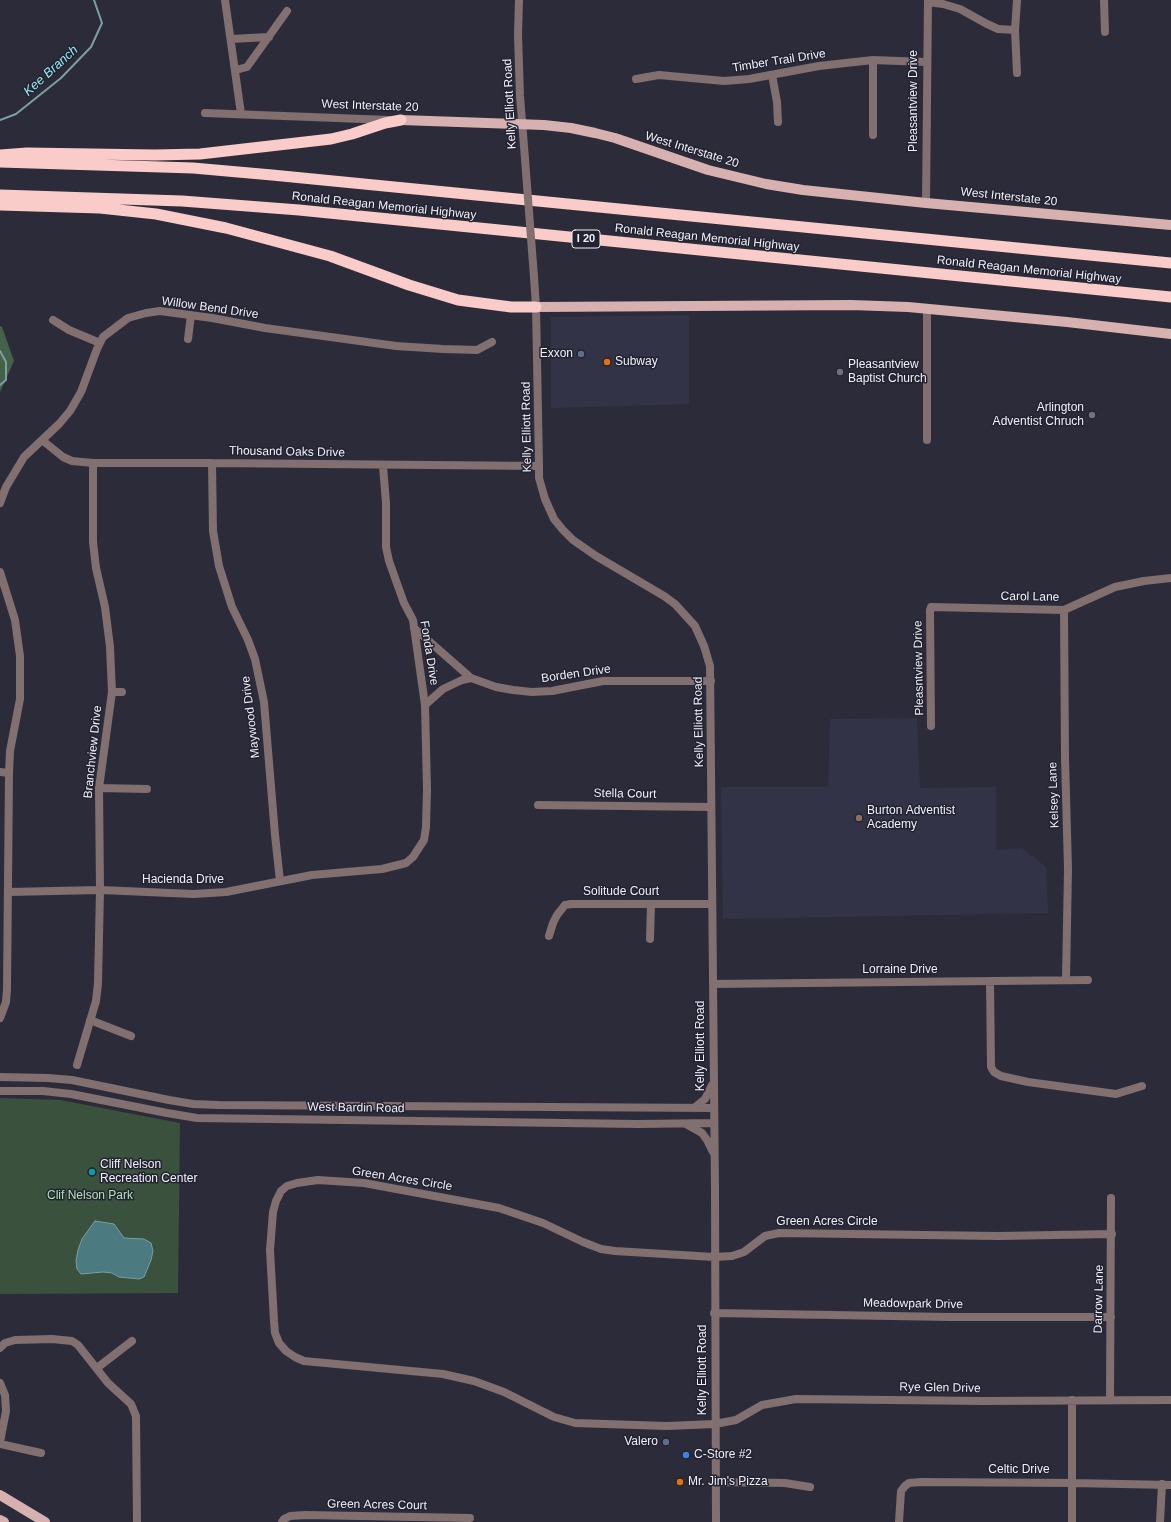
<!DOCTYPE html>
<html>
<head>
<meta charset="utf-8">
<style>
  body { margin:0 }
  canvas { display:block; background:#2c2b3a }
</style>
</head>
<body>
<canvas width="1171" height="1522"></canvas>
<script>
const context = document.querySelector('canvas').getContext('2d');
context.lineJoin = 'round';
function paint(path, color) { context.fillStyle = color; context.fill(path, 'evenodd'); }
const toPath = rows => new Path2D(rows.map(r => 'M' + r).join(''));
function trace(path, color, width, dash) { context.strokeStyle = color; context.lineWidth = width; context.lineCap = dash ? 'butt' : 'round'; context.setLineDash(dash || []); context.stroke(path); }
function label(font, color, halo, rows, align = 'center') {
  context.font = font + ' Arial,sans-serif'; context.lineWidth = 3; context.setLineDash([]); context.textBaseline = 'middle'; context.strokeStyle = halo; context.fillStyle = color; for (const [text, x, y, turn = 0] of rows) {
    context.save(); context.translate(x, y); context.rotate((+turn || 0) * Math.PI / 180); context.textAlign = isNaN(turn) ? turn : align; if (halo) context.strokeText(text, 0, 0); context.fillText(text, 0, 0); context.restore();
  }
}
paint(toPath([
  [689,315,689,404,551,408,551,317],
  [917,718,920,788,996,787,996,850,1022,848,1046,867,1048,913,723,919,721,787,828,787,830,719]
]), '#333348');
paint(toPath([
  [0,1098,60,1100,180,1123,178,1293,0,1294]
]), '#39513d');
paint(toPath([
  [0,326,2,327,14,361,0,392]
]), '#456249');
const water = toPath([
  [95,1221,114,1224,124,1238,144,1239,151,1243,153,1251,151,1260,144,1277,139,1279,119,1277,112,1273,103,1272,81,1274,77,1269,76,1261,78,1250,82,1239,95,1221]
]);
paint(water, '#4b7b81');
trace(water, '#7c9ea5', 1);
trace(toPath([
  [0,120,16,114,61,78,91,47,102,23,94,0],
  [0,351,6,362,6,380,0,385]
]), '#7c9ea5', 2);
trace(toPath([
  [225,0,241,114],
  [519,0,518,35,520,96,525,159],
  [1104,0,1105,32],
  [928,2,943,4,960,9,987,24,998,29,1015,30],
  [231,39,269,37],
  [873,60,873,135],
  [236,70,247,67,287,11],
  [1017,73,1015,30,1017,0],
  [772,75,777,102,778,122],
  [636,79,659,75,724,81,749,79,819,66,873,60,926,62],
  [205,113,389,120],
  [926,203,928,0],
  [534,277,536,307,539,466,539,478,545,499,554,519,563,530,573,540,596,556,664,596,675,604,695,626,704,646,710,666,715,1189,716,1522],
  [53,320,69,330,100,343],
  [188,339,191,315],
  [42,440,63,457,72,461,93,463,212,463,539,466],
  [927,440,927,308],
  [212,463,213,531,219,566,232,607,248,640,255,659,264,702,275,835,280,881],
  [0,503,6,487,24,457,59,424,70,411,81,392,97,349,103,337,128,318,146,313,160,311,212,318,265,328,396,346,443,349,477,350,492,342],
  [0,572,15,620,20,656,20,699,10,751,9,773,7,990,6,1002,0,1018],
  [931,607,1064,610,1115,587,1144,581,1171,578],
  [930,610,931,726],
  [1064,610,1065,758,1068,869,1066,980],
  [414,628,471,678,496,687,513,690,532,692,552,691,603,681,711,681],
  [112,692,122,692],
  [425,705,443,689,462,680,471,678],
  [0,772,9,773],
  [99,788,147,789],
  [538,805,711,807],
  [8,892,100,890,194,894,226,892,312,875,382,869,406,863,413,857,424,840,426,827,427,790,425,705,413,620,404,603,389,561,386,547,386,503,383,466],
  [549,936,553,923,557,915,565,905,571,904,712,904],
  [650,939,651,905],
  [990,981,991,1067,994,1072,1001,1076,1028,1082,1116,1094,1142,1086],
  [713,984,1088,980],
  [90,1020,131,1036],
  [77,1065,96,1001,98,983,100,890,99,788,112,692,110,647,105,607,96,568,93,542,93,463],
  [0,1077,48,1078,72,1080,169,1100,193,1104,219,1105,714,1108],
  [0,1091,43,1091,71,1094,167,1113,197,1118,638,1124,714,1123],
  [694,1108,705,1099,712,1085],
  [686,1124,702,1133,707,1140,713,1152],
  [1112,1234,998,1236,779,1233,765,1236,744,1252,732,1256,714,1257,615,1251,601,1249,583,1242,543,1223,499,1208,364,1183,318,1180,297,1183,287,1186,281,1191,276,1201,273,1212,270,1250,274,1321,275,1333,279,1343,286,1351,295,1357,304,1361,443,1374,474,1381,504,1392,554,1417,575,1423,667,1426,715,1424,736,1420,762,1405,796,1399,984,1401,1171,1400],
  [714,1313,950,1317,1111,1317],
  [0,1348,5,1343,15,1340,52,1339,72,1341,78,1345,108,1383,131,1404,136,1416,137,1522],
  [97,1368,132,1341],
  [0,1383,5,1395,6,1411,0,1442],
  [1072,1400,1072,1522],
  [1110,1400,1111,1198],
  [0,1444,41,1453],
  [715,1482,785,1483,810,1487],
  [282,1522,284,1519,290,1516,305,1515,470,1518],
  [899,1522,901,1491,905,1486,909,1483,921,1482,1072,1483,1171,1485],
  [1160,1522,1162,1484]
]), '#826f6f', 8);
trace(toPath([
  [401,120,544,125,571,128,595,133,615,138,708,170,766,184,803,190,926,203,1171,225],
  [536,307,851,305,908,307,1067,322,1171,334],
  [0,1495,45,1522],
  [0,1520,4,1522]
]), '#d7b1b0', 10);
trace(toPath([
  [0,155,27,153,155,155,200,154,331,139,352,134,385,123,401,120],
  [0,162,193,168,272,175,1171,263],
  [0,195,182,201,299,210,1171,297],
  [0,205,100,208,156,214,226,228,330,256,409,285,458,300,511,307,536,307]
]), '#f9cbc9', 11);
trace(toPath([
  [525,159,534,277]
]), '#826f6f', 8);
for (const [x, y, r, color] of [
  [581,354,4,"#5c6f8a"],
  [607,362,4,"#e8710a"],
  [840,372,4,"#6b7280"],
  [1092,415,4,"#6b7280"],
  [859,818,4,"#8d6e63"],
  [92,1172,4,"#0f9aa8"],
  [666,1442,4,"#5c6f8a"],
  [686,1455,4,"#3f7fe0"],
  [680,1482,4,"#e8710a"]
]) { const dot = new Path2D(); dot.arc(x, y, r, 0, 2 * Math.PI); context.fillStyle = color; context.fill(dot); trace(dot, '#222230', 1.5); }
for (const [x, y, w] of [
  [586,239,28]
]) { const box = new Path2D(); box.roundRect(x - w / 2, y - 9, w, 18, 3); context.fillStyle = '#222230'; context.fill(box); trace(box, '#f0f0fa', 1); }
label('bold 11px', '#f0f0fa', null, [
  ["I 20",586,239]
]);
label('12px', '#f0f0fa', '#222230', [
  ["Timber Trail Drive",779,61,-9],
  ["Pleasantview Drive",914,101,-90],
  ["Kelly Elliott Road",510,104,-93],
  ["West Interstate 20",370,106,2],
  ["West Interstate 20",692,150,17],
  ["West Interstate 20",1009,197,6],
  ["Ronald Reagan Memorial Highway",384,206,6],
  ["Ronald Reagan Memorial Highway",707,238,6],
  ["Ronald Reagan Memorial Highway",1029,270,6],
  ["Willow Bend Drive",210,308,8],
  ["Kelly Elliott Road",527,427,-91],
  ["Thousand Oaks Drive",287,452,1],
  ["Carol Lane",1030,597,1],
  ["Fonda Drive",429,653,81],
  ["Pleasntview Drive",919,668,-91],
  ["Borden Drive",576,674,-8],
  ["Maywood Drive",251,717,-97],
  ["Kelly Elliott Road",699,722,-91],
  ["Branchview Drive",93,752,-84],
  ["Stella Court",625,794,1],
  ["Kelsey Lane",1054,795,-92],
  ["Hacienda Drive",183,880],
  ["Solitude Court",621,892],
  ["Lorraine Drive",900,970],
  ["Kelly Elliott Road",701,1046,-90],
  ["West Bardin Road",356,1108,1],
  ["Green Acres Circle",402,1179,9],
  ["Green Acres Circle",827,1222],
  ["Darrow Lane",1099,1299,-89],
  ["Meadowpark Drive",913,1304,1],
  ["Kelly Elliott Road",703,1370,-90],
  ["Rye Glen Drive",940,1388,1],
  ["Celtic Drive",1019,1470],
  ["Green Acres Court",377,1505,1]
]);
label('12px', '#f0f0fa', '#222230', [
  ["Exxon",573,354,"right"],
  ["Subway",615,362],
  ["Pleasantview",848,365],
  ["Baptist Church",848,379],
  ["Arlington",1084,408,"right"],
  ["Adventist Chruch",1084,422,"right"],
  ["Burton Adventist",867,811],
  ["Academy",867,825],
  ["Cliff Nelson",100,1165],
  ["Recreation Center",100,1179],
  ["Valero",658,1442,"right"],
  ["C-Store #2",694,1455],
  ["Mr. Jim's Pizza",688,1482]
], 'left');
label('12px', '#afe4b6', '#222230', [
  ["Clif Nelson Park",90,1196]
]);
label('italic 13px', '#95e9f4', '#222230', [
  ["Kee Branch",51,71,-42]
]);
</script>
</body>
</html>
